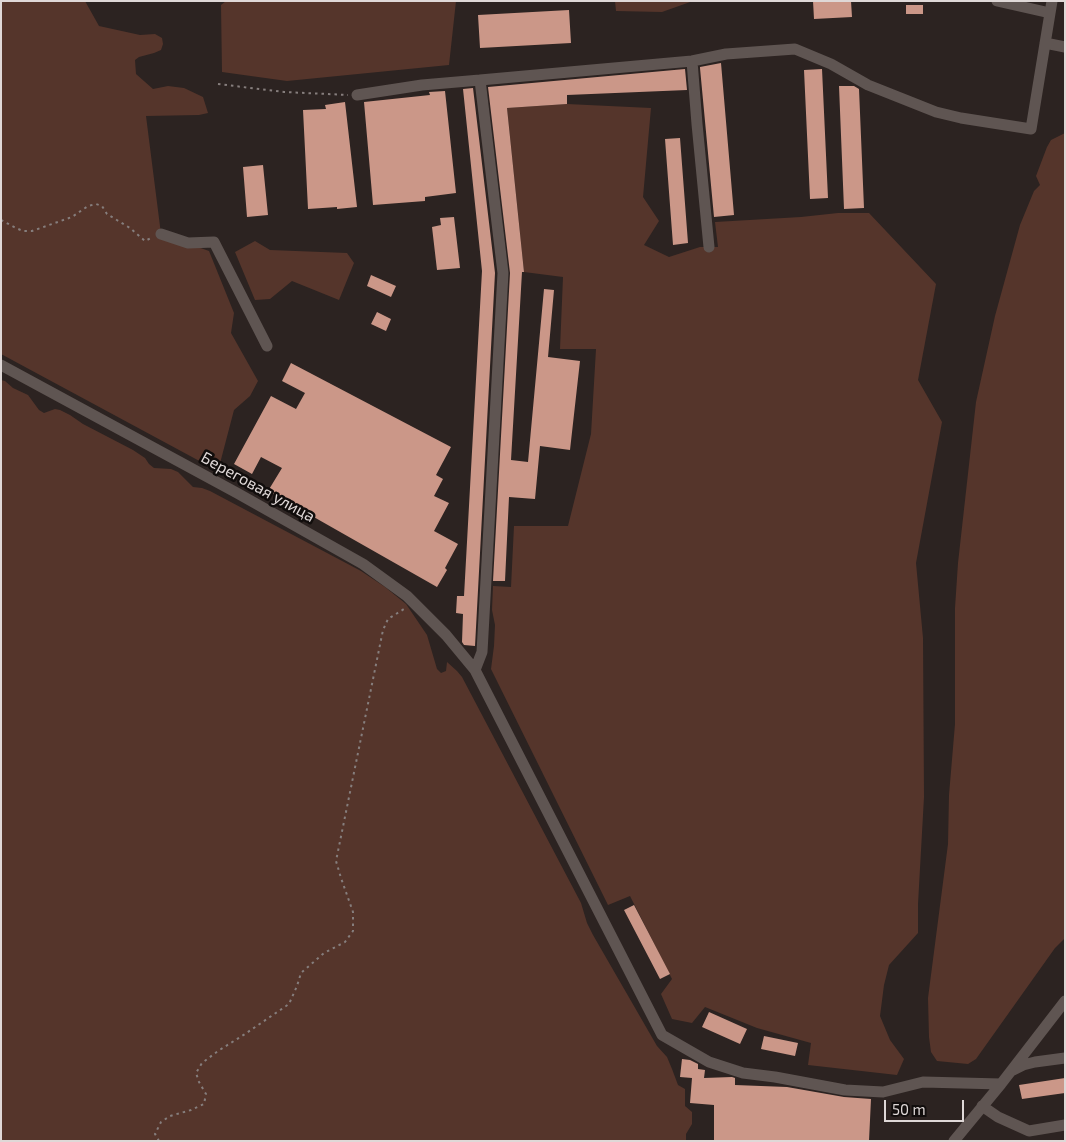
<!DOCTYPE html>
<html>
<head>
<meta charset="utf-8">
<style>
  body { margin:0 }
  #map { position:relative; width:1066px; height:1142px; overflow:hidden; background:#2c2321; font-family:"Exo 2",sans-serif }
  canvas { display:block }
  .frame { position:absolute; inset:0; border:2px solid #dfd8d7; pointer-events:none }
  .scale { position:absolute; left:884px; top:1100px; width:80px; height:22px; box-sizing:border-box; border:2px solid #dfd8d7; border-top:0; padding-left:6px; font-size:15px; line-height:18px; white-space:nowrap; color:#dfd8d7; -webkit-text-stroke:4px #110d0c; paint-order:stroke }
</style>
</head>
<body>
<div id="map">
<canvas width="1066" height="1142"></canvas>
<div class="frame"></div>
<div class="scale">50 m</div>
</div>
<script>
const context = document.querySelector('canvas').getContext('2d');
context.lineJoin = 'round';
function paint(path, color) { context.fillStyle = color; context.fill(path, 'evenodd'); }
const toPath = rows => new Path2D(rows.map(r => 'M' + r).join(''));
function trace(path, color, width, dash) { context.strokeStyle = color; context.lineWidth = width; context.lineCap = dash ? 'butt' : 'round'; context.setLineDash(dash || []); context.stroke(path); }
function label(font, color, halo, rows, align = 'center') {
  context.font = font + ' "Exo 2",sans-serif'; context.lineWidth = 5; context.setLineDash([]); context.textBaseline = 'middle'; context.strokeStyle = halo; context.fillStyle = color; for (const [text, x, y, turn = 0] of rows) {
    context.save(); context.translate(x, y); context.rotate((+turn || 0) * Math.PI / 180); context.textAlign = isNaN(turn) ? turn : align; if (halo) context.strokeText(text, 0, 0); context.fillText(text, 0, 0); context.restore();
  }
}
paint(toPath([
  [1,1,85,1,99,26,140,35,155,34,162,38,163,44,161,50,154,53,139,57,135,60,136,74,153,89,168,86,184,88,203,97,208,113,199,115,146,116,161,234,209,251,234,313,231,333,258,381,250,396,234,410,218,471,1,354],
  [226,1,456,1,449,65,287,81,222,72,221,5],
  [615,1,693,1,662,12,616,11],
  [567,104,651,108,643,197,659,221,644,245,669,257,700,247,718,247,715,222,801,217,838,213,869,213,936,284,918,380,942,422,916,563,923,638,924,797,918,904,918,933,889,965,884,985,880,1016,890,1040,904,1059,897,1075,808,1065,811,1043,757,1028,705,1007,692,1023,672,1019,661,994,672,979,630,896,608,905,491,669,494,646,495,625,492,610,493,586,511,587,514,526,568,526,591,434,596,349,560,349,563,277,524,272,507,108],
  [1065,133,1065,938,1055,948,976,1059,968,1064,937,1061,931,1052,929,1037,928,998,948,844,949,795,955,724,955,608,958,563,976,402,995,316,1020,225,1034,191,1040,185,1036,176,1047,147,1051,140],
  [255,241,270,250,347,253,354,263,339,300,292,281,270,299,255,300,235,252],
  [1,380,5,381,13,388,28,395,39,410,44,413,55,409,60,410,70,415,83,424,133,450,145,458,149,464,154,468,171,469,178,472,193,487,202,488,210,491,361,571,385,587,406,604,427,635,437,669,441,673,446,671,447,662,457,671,462,677,581,903,587,923,593,935,657,1046,667,1057,672,1069,678,1085,685,1089,685,1106,692,1112,692,1124,686,1134,686,1141,1,1141]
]), '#55352b');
paint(toPath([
  [813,1,851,1,852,17,814,19],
  [906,5,923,5,923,14,906,14],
  [569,10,571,43,480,48,478,15],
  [721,63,734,215,714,217,700,68,700,67],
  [685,69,687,90,567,95,567,104,507,108,524,272,522,272,511,460,528,462,544,289,554,290,548,357,580,361,570,450,540,446,535,499,509,497,505,581,493,581,510,273,488,87],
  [822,69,828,198,810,199,804,70],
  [839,86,854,86,859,89,864,208,844,209],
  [473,88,495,273,475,646,464,645,462,642,463,614,456,613,457,596,464,596,482,271,463,89],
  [445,91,456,193,425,197,425,201,373,205,364,102,430,95,429,92],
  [345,102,357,207,337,209,337,207,308,209,303,110,326,109,325,105],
  [680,138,688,243,673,245,665,139],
  [263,165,268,215,247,217,243,167],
  [454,217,460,268,437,270,432,227,441,225,440,218],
  [371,275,396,286,391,297,367,286],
  [377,312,391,319,386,331,371,324],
  [291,363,451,447,436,475,443,479,434,496,449,503,434,531,458,544,445,568,447,570,437,587,268,491,282,468,261,457,252,474,234,464,271,396,296,409,305,393,282,381],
  [634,905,670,974,660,979,624,910],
  [709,1012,747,1029,740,1044,702,1027],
  [764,1036,798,1043,795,1056,761,1049],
  [682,1059,690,1060,698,1064,698,1069,705,1070,704,1078,732,1077,735,1078,735,1085,787,1087,844,1097,871,1099,869,1141,714,1141,714,1105,690,1103,692,1078,680,1077],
  [1065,1078,1065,1093,1022,1099,1019,1085]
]), '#cb9788');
trace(toPath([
  [218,84,284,92,348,95],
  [1,220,16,228,23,231,32,231,72,217,88,206,96,204,102,206,107,214,130,228,145,241,151,238],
  [159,1141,155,1134,161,1122,170,1116,191,1110,204,1104,206,1094,199,1082,196,1073,202,1063,218,1051,245,1034,289,1004,297,986,301,973,324,953,345,942,353,931,353,912,341,878,336,861,383,630,388,619,404,609]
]), '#867e7d', 2, [2.5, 4]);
trace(toPath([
  [997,1,1050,13],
  [1045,43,1065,47],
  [692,61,697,124,709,247],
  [480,80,692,61,726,54,795,49,831,64,868,85,936,112,961,118,1031,129,1052,1],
  [357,95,422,85,480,80,503,273,482,652,475,670],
  [161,234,188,243,214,242,267,346],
  [1,365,237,493,363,564,407,596,446,635,475,670,662,1035,709,1062,743,1073,775,1077,845,1090,883,1092,923,1082,1001,1084],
  [1013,1070,1023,1065,1035,1062,1065,1058],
  [982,1106,998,1117,1029,1131,1065,1125],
  [954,1141,1001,1084,1065,1001]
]), '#5f5552', 11);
label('16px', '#dfd8d7', '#110d0c', [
  ["Береговая улица",258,487,29]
]);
</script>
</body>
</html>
